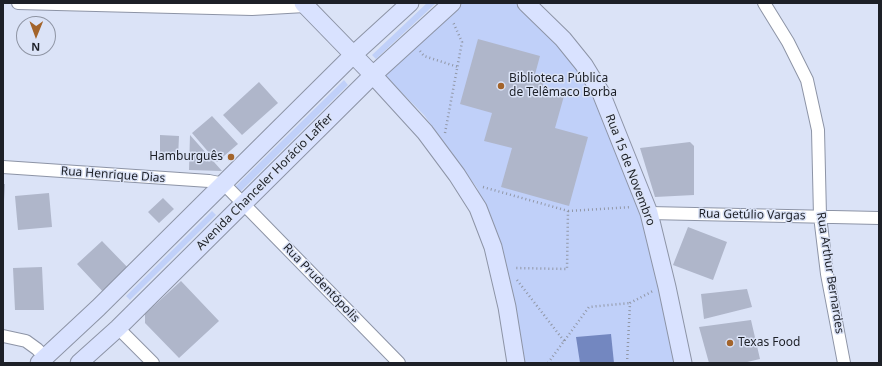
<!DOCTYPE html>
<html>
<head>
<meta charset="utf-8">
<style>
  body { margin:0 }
  #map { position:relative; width:882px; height:366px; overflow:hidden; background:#dbe3f7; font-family:"Noto Sans",sans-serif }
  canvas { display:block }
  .frame { position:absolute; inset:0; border:4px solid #1d2027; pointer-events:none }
  .north { position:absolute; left:16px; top:16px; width:40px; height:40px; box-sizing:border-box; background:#dbe3f7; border:1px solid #8f95a4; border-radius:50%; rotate:181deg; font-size:11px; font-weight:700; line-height:16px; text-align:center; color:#1d2027 }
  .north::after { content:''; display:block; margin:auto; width:14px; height:18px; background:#a3642b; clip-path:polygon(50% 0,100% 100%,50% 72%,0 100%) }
</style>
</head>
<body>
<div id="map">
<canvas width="882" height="366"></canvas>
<div class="frame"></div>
<div class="north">N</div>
</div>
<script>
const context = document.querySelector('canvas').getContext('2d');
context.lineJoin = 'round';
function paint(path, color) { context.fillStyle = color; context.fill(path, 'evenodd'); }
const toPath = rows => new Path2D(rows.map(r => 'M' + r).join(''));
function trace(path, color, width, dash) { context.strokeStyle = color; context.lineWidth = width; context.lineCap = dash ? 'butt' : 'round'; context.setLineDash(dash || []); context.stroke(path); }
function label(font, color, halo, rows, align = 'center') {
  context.font = font + ' "Noto Sans",sans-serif'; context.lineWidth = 3; context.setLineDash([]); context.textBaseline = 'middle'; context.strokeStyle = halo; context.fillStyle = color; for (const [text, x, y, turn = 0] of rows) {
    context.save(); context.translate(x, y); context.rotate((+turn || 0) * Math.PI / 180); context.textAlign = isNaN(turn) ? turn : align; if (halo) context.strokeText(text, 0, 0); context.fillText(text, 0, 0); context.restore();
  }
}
paint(toPath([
  [427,3,436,3,376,59,372,55],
  [461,3,519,3,559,41,597,93,636,193,678,363,523,363,504,255,477,188,424,115,382,73],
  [344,80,348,85,239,193,233,189],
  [212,211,216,215,130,300,126,296]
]), '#c0d0f9');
paint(toPath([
  [611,334,614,363,580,363,576,337]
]), '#7387c0');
paint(toPath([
  [478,39,540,56,534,78,544,80,542,89,564,96,555,128,588,137,569,206,501,187,512,148,484,141,492,113,460,104],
  [259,82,278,103,242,135,223,115],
  [212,116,238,144,217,162,192,133],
  [160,135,179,136,178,158,160,158],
  [190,135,222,171,189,170],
  [690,142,694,146,694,195,655,197,640,148],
  [3,184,5,184,4,201,3,201],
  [49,193,52,227,18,230,15,196],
  [163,198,174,209,159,223,148,212],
  [688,227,727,242,713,280,673,265],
  [102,241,132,272,106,295,77,264],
  [42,267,44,310,15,310,13,268],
  [181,281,219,321,179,358,145,323,145,314],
  [747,289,752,307,704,319,701,294],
  [751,320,760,359,743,363,709,363,699,327]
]), '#afb6ca');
const street = toPath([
  [18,3,252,9,305,6],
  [764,3,788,42,807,80,818,130,820,216,827,274,844,363],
  [3,167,209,181,224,184,399,363],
  [649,213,879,218],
  [118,328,153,363],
  [3,336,26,341,37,349,45,357]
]);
const secondary = toPath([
  [303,3,373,75,425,132,457,175,478,208,493,247,507,307,516,363],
  [526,3,563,39,584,65,601,93,649,213,667,287,683,363],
  [39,363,98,308,353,55,410,3],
  [79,363,118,328,373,75,452,3]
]);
trace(street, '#8d94a6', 14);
trace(secondary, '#8d94a6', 19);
trace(toPath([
  [420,51,424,56,458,67],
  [445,133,462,42,453,22],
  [483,187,568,211,567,269,514,268],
  [568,211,631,207],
  [517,280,564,341],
  [548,363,589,307,630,303],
  [627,363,630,303,653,291]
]), '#9197a6', 2.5, [1, 3]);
trace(street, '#fff', 12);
trace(secondary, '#d9e2ff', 17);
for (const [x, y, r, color] of [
  [501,86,4,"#a3642b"],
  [231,157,4,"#a3642b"],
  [730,343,4,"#a3642b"]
]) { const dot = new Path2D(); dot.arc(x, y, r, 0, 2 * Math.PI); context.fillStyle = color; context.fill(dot); trace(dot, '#dbe3f7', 1.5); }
label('12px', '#1d2027', '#dbe3f7', [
  ["Biblioteca Pública",509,79],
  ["de Telêmaco Borba",509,93],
  ["Hamburguês",223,157,"right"],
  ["Texas Food",738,343]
], 'left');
label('12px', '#1d2027', '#dbe3f7', [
  ["Rua 15 de Novembro",630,170,69],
  ["Rua Henrique Dias",113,175,4],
  ["Avenida Chanceler Horácio Laffer",265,182,-45],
  ["Rua Getúlio Vargas",752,215,1],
  ["Rua Arthur Bernardes",830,273,81],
  ["Rua Prudentópolis",321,283,46]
]);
</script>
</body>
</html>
